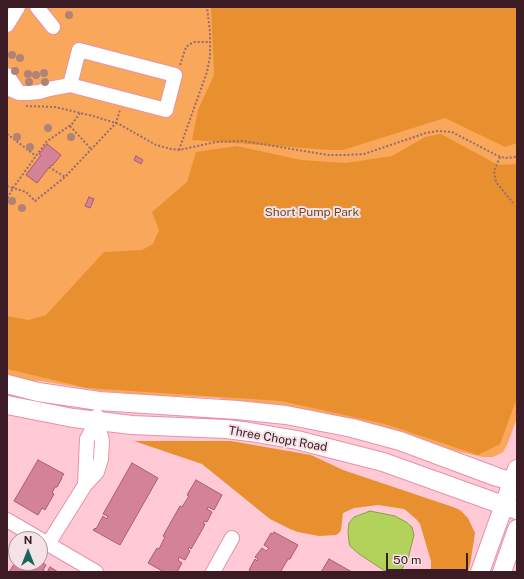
<!DOCTYPE html>
<html>
<head>
<meta charset="utf-8">
<style>
  body { margin:0 }
  #map { position:relative; width:524px; height:579px; overflow:hidden; background:#ffc9d6; font-family:"Public Sans",sans-serif }
  canvas { display:block }
  .frame { position:absolute; inset:0; border:8px solid #3b1b24; pointer-events:none }
  .north { position:absolute; left:8px; top:531px; width:40px; height:40px; box-sizing:border-box; background:#f4e2e6; border:1px solid #aa9298; border-radius:50%; rotate:0deg; font-size:11px; font-weight:700; line-height:16px; text-align:center; color:#3b1b24 }
  .north::after { content:''; display:block; margin:auto; width:14px; height:18px; background:#1a645a; clip-path:polygon(50% 0,100% 100%,50% 72%,0 100%) }
  .scale { position:absolute; left:386px; top:553px; width:82px; height:18px; box-sizing:border-box; border:2px solid #3b1b24; border-top:0; padding-left:5px; font-size:12px; line-height:14px; white-space:nowrap; color:#3b1b24; -webkit-text-stroke:3px #f4e2e6; paint-order:stroke }
</style>
</head>
<body>
<div id="map">
<canvas width="524" height="579"></canvas>
<div class="frame"></div>
<div class="north">N</div>
<div class="scale">50 m</div>
</div>
<script>
const context = document.querySelector('canvas').getContext('2d');
context.lineJoin = 'round';
function paint(path, color) { context.fillStyle = color; context.fill(path, 'evenodd'); }
const toPath = rows => new Path2D(rows.map(r => 'M' + r).join(''));
function trace(path, color, width, dash) { context.strokeStyle = color; context.lineWidth = width; context.lineCap = dash ? 'butt' : 'round'; context.setLineDash(dash || []); context.stroke(path); }
function label(font, color, halo, rows, align = 'center') {
  context.font = font + ' "Public Sans",sans-serif'; context.lineWidth = 4; context.setLineDash([]); context.textBaseline = 'middle'; context.strokeStyle = halo; context.fillStyle = color; for (const [text, x, y, turn = 0] of rows) {
    context.save(); context.translate(x, y); context.rotate((+turn || 0) * Math.PI / 180); context.textAlign = isNaN(turn) ? turn : align; if (halo) context.strokeText(text, 0, 0); context.fillText(text, 0, 0); context.restore();
  }
}
paint(toPath([
  [7,7,517,7,517,418,507,445,503,452,498,455,492,457,483,457,352,428,237,410,220,398,152,395,101,391,41,381,7,380]
]), '#f8a75b');
paint(toPath([
  [211,7,517,7,517,143,505,147,445,118,343,150,331,150,192,140,198,110,214,75],
  [441,134,498,165,517,164,517,398,500,444,478,455,385,424,281,401,87,388,7,369,7,316,29,320,46,315,104,252,142,250,153,244,159,230,152,212,187,182,196,152,237,146,301,160,346,163,392,156,425,137],
  [134,441,231,441,311,455,343,470,453,507,460,510,468,518,475,533,470,565,468,572,431,572,431,561,420,524,417,520,408,512,404,509,378,505,354,508,343,513,341,530,339,533,336,535,319,536,298,532,290,529,270,519,202,464]
]), '#e88f2f');
const water = toPath([
  [370,511,395,516,406,522,412,527,414,535,408,559,400,572,385,571,359,554,350,546,349,542,348,531,349,523,354,517,370,511]
]);
paint(water, '#b2d25c');
trace(water, '#8e9b4b', 1);
const building = toPath([
  [47,144,61,155,52,166,51,165,37,183,26,175,41,155,39,154,47,144],
  [136,156,143,160,141,164,134,160,136,156],
  [89,197,94,199,90,208,85,206,89,197],
  [38,460,64,474,61,478,62,478,57,487,55,487,52,493,54,494,45,510,42,508,38,515,14,501,38,460],
  [132,463,158,478,120,545,93,530,95,528,96,529,103,516,107,519,108,516,103,514,132,463],
  [196,480,222,495,214,510,208,507,207,509,212,512,207,522,204,521,203,523,205,524,202,530,191,549,189,547,188,549,190,551,185,560,179,557,178,560,182,563,177,572,164,572,148,563,157,548,159,549,165,537,163,536,180,506,182,507,189,496,187,495,196,480],
  [274,532,298,545,290,559,288,559,281,571,282,572,251,572,251,571,249,570,255,559,257,561,258,559,255,557,262,548,266,551,269,548,264,545,271,533,273,534,274,532],
  [329,559,352,572,321,572,329,559],
  [16,561,16,563,40,563,40,561,46,565,43,570,46,572,9,572,16,561],
  [50,567,58,572,47,572,50,567]
]);
paint(building, '#d48298');
trace(building, '#a95b71', 1);
const minor = toPath([
  [37,7,53,27],
  [7,25,18,7],
  [7,75,19,93,7,88],
  [19,93,28,93,39,92,49,89,70,85,166,110,175,75,79,50,70,85],
  [85,485,87,439,97,420,97,416],
  [7,520,96,572],
  [48,544,85,485,97,472,101,459,102,441,97,420],
  [213,572,232,538]
]);
const major = toPath([
  [7,384,38,392,99,401,237,410,286,415,352,428,400,441,497,477,517,483],
  [7,405,73,418,132,425,226,429,250,432,297,440,383,462,517,510],
  [480,572,517,469],
  [502,572,517,529]
]);
trace(minor, '#e692a8', 16);
trace(major, '#e692a8', 20);
trace(toPath([
  [180,65,186,47,190,44,195,42,209,42],
  [26,106,55,107,93,116,119,124,156,145,171,149,179,150,216,142,243,141,328,155,346,155,364,154,426,133,438,131,452,132,498,156,505,158,517,157],
  [80,113,72,124,46,142,13,188,26,192,35,201,65,177,116,123,120,110],
  [70,126,91,149],
  [7,134,36,156],
  [179,150,207,72,210,56,210,32,207,7],
  [500,157,494,171,496,182,513,203],
  [49,167,65,177],
  [7,186,13,188,7,199]
]), '#956b76', 2, [2, 2]);
trace(minor, '#fff', 14);
trace(major, '#fff', 18);
context.fillStyle = '#b08376';
for (const [x, y] of [
  [69,15],
  [12,55],
  [20,58],
  [15,71],
  [44,73],
  [28,74],
  [36,75],
  [29,82],
  [45,82],
  [48,128],
  [17,137],
  [71,137],
  [30,147],
  [12,201],
  [22,208]
]) { context.beginPath(); context.arc(x, y, 4, 0, 2 * Math.PI); context.fill(); }
label('12px', '#704a27', '#f4e2e6', [
  ["Short Pump Park",312,212]
]);
label('12px', '#3b1b24', '#f4e2e6', [
  ["Three Chopt Road",278,439,10]
]);
</script>
</body>
</html>
